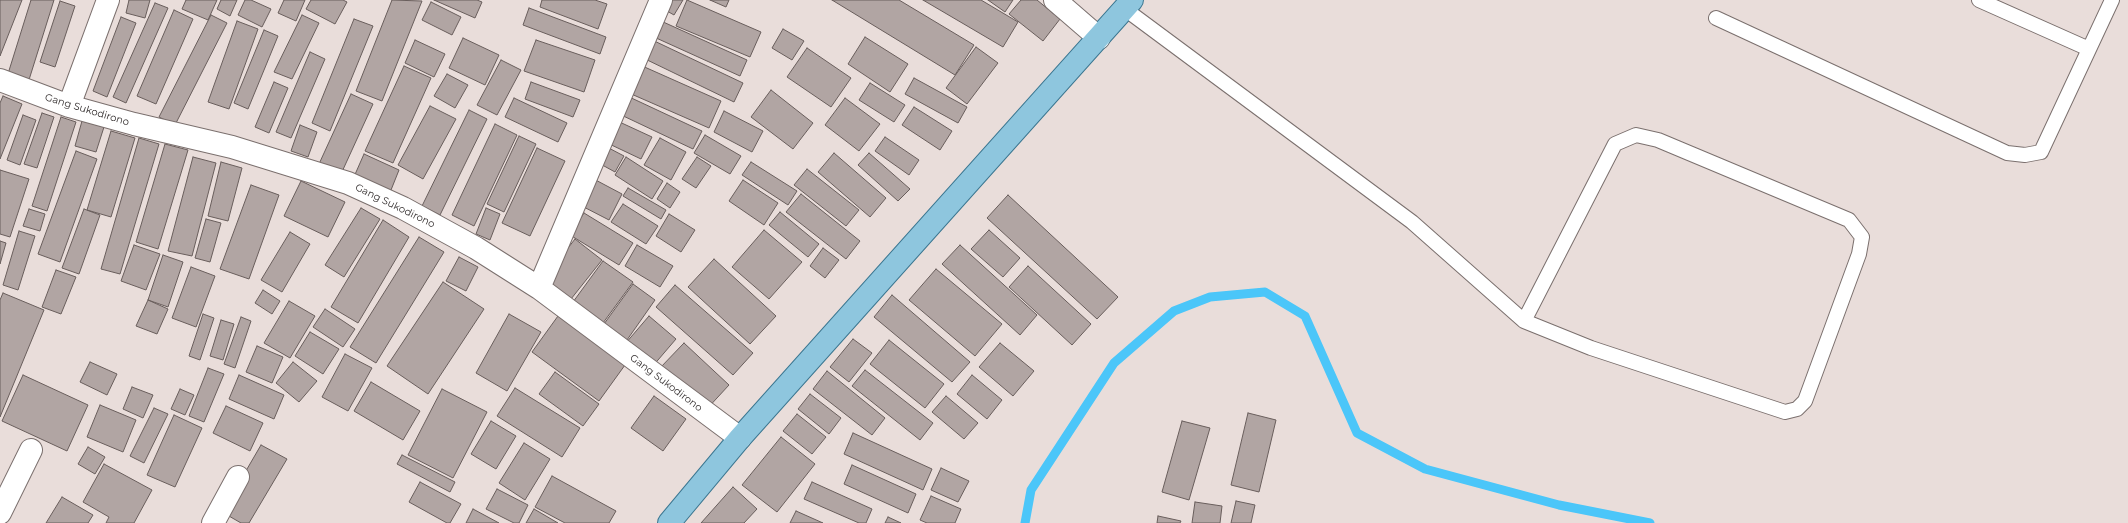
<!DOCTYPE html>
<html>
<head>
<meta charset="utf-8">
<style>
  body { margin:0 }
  canvas { display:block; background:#e9ddda }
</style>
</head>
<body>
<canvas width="2128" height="523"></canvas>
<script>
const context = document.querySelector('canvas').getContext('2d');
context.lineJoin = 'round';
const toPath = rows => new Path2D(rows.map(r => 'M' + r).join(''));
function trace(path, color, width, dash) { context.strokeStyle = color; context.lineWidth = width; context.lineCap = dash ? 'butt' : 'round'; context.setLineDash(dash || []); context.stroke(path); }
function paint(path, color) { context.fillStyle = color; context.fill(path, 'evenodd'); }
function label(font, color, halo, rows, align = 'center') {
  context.font = font + ' Montserrat,sans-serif'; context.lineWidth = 3.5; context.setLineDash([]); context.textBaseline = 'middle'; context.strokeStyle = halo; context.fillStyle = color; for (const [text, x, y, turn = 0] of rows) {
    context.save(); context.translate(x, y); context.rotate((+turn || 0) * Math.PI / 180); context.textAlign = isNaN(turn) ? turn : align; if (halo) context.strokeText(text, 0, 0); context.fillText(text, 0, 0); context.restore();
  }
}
trace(toPath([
  [1025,523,1031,490,1114,363,1174,311,1210,297,1265,292,1305,316,1357,433,1425,469,1559,505,1650,523]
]), '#4bc6f9', 9);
const building = toPath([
  [0,0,22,0,0,56,0,0],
  [31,0,54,0,28,83,7,77,31,0],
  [129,0,150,0,145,18,126,13,129,0],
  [186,0,217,0,208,20,182,9,186,0],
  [221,0,237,0,230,16,217,9,221,0],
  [245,0,251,0,271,9,262,27,238,15,245,0],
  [284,0,305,0,296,21,278,13,284,0],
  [311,0,343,0,347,2,335,24,306,9,311,0],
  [392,0,422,1,382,101,356,91,392,0],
  [434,0,477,0,482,2,475,18,434,0],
  [542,0,595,0,607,4,598,29,540,7,542,0],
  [664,0,683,0,674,15,660,7,664,0],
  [687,0,761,32,750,57,676,26,687,0],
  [710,0,729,0,726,7,710,0],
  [832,0,899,0,974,45,955,75,832,0],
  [923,0,981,0,1018,22,1003,47,923,0],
  [988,0,1013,0,1005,12,988,0],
  [1021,0,1037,0,1060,19,1043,41,1009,14,1021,0],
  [60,1,75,6,55,67,40,62,60,1],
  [431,2,461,17,452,35,422,20,431,2],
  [155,3,168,8,126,103,113,97,155,3],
  [529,8,606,37,600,54,523,25,529,8],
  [174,10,193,19,156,104,137,96,174,10],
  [211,15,227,23,175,125,159,117,211,15],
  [302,15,319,23,292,79,274,72,302,15],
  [121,17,136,23,107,97,93,91,121,17],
  [354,19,373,26,330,131,312,123,354,19],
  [237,21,258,29,229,109,208,102,237,21],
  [661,21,747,60,740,76,654,37,661,21],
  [783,29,804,41,792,60,772,48,783,29],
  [264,30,278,36,248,109,234,103,264,30],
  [865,37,908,64,890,92,848,64,865,37],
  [463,38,499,55,485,85,449,68,463,38],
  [648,38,743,83,734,102,639,56,648,38],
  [415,40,445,54,434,77,405,63,415,40],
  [536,40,595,60,584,92,524,71,536,40],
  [976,47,998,63,967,104,946,88,976,47],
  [807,48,851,78,831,107,787,77,807,48],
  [310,52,325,59,291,138,276,132,310,52],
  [501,60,521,70,497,115,477,105,501,60],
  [640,65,721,101,709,128,629,93,640,65],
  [404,66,431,78,393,163,365,151,404,66],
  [447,74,468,85,455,108,434,96,447,74],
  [914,78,967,107,958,123,905,94,914,78],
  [274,82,288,88,269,133,255,127,274,82],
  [531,82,580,100,573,117,525,99,531,82],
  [870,83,905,105,894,122,859,100,870,83],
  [771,90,813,123,793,149,751,117,771,90],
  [351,94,373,104,341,174,319,164,351,94],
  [625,95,702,131,693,149,617,113,625,95],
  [3,96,22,104,0,159,0,103,3,96],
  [514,98,567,123,558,142,505,117,514,98],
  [845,98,880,124,859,151,825,125,845,98],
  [430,106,456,119,423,179,398,165,430,106],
  [914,107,952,131,940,150,902,125,914,107],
  [469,110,487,119,440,215,422,206,469,110],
  [724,111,763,131,752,152,714,132,724,111],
  [42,113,54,117,37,168,24,164,42,113],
  [23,115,36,120,20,165,7,160,23,115],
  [61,117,76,122,47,211,32,206,61,117],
  [613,119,652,137,641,159,603,141,613,119],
  [82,121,104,127,96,152,75,146,82,121],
  [495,124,517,135,474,226,452,215,495,124],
  [300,125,317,132,308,157,291,151,300,125],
  [111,131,135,138,111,217,87,210,111,131],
  [705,135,741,156,730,174,694,153,705,135],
  [519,136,536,144,504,212,487,204,519,136],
  [885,137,919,160,909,175,875,151,885,137],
  [139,138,159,144,120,274,101,269,139,138],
  [660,138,686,152,671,180,644,165,660,138],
  [165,144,188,150,158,249,136,242,165,144],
  [603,145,624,156,615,172,595,161,603,145],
  [537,148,565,161,530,236,502,223,537,148],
  [76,151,97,159,60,262,38,254,76,151],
  [834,153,886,198,870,217,818,172,834,153],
  [869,153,910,189,898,201,858,165,869,153],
  [364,154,399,170,389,195,353,179,364,154],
  [193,157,216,163,192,256,168,251,193,157],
  [626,157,663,181,652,199,615,175,626,157],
  [697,157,711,166,696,188,682,179,697,157],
  [221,162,242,168,228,221,208,216,221,162],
  [751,162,797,191,788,205,742,175,751,162],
  [807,169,859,210,846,226,794,185,807,169],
  [0,170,29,179,10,237,0,234,0,170],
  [590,177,622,194,609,220,576,203,590,177],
  [743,180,778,203,764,225,729,201,743,180],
  [301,181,345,202,328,237,284,216,301,181],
  [667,183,680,192,670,208,657,199,667,183],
  [251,185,279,195,249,279,220,269,251,185],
  [628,188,666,210,661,219,623,196,628,188],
  [801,194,860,241,846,259,786,212,801,194],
  [1008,195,1118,297,1097,319,987,218,1008,195],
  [623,204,658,226,646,244,611,222,623,204],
  [361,208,380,219,344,277,325,265,361,208],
  [486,208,500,214,490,240,476,234,486,208],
  [29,209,45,214,40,231,23,226,29,209],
  [84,209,100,215,79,274,62,268,84,209],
  [780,212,819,244,808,257,769,225,780,212],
  [584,213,633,243,619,265,570,235,584,213],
  [669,214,695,230,681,252,656,236,669,214],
  [206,219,221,223,210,262,195,258,206,219],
  [383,220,409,237,358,323,331,307,383,220],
  [764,230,802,262,769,299,732,267,764,230],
  [989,230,1020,258,1003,277,971,249,989,230],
  [19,231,35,236,18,290,3,285,19,231],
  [290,232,310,244,282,292,261,280,290,232],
  [419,237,444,252,376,363,350,347,419,237],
  [575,239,602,260,571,299,544,279,575,239],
  [0,241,6,243,0,264,0,241],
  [134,245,160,254,146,290,121,281,134,245],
  [637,245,673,266,660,287,625,266,637,245],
  [960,245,1037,315,1020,335,942,264,960,245],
  [823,248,839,260,825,278,810,266,823,248],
  [163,255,183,262,168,307,148,300,163,255],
  [459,257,478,267,466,291,446,281,459,257],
  [714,259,776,316,750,344,688,287,714,259],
  [603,261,633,282,603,323,573,302,603,261],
  [1028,266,1091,324,1072,345,1009,287,1028,266],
  [191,267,215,276,196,327,172,318,191,267],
  [936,269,1002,324,975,356,909,300,936,269],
  [56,270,76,277,61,314,42,307,56,270],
  [443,282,484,309,428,394,387,366,443,282],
  [633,284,655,300,627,340,604,324,633,284],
  [675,285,753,353,733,375,656,307,675,285],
  [263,290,280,301,272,314,255,303,263,290],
  [3,293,44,310,0,417,0,300,3,293],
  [892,295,970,362,952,382,874,317,892,295],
  [148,300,168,309,157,334,136,326,148,300],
  [289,301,315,316,290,358,264,343,289,301],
  [325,309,355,329,343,347,313,327,325,309],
  [203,314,214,318,200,360,189,356,203,314],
  [509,314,541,332,507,391,476,373,509,314],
  [558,316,625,365,599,401,532,352,558,316],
  [649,316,676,339,652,367,625,344,649,316],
  [241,317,251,321,235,368,224,364,241,317],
  [221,320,234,324,223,360,210,356,221,320],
  [310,332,339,349,323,374,295,356,310,332],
  [853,339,872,353,849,382,830,367,853,339],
  [889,340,944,384,925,408,870,364,889,340],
  [684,343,729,385,705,411,660,368,684,343],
  [1000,343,1034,371,1013,396,979,367,1000,343],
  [257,346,283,357,272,383,246,372,257,346],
  [345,354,372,368,348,411,322,397,345,354],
  [90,362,117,374,107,395,80,382,90,362],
  [293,362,317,381,299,402,276,383,293,362],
  [208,368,224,374,204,422,189,416,208,368],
  [865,370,933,423,920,440,852,386,865,370],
  [827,371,885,418,872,435,813,389,827,371],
  [555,372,599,404,583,426,539,394,555,372],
  [23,375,88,405,67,451,2,421,23,375],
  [239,375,284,395,274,419,229,399,239,375],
  [972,375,1002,400,987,419,957,394,972,375],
  [371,382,420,411,403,440,354,411,371,382],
  [132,387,153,395,143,418,123,409,132,387],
  [515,388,580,428,562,457,497,416,515,388],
  [180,389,194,395,185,415,171,409,180,389],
  [442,389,487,412,453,478,408,455,442,389],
  [810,394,841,418,829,434,798,409,810,394],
  [654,396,686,419,663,451,631,428,654,396],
  [946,396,978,423,964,439,932,412,946,396],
  [100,405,136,420,123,452,87,437,100,405],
  [226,406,263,423,250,451,213,433,226,406],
  [154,408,168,414,144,463,130,456,154,408],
  [1248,413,1276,420,1259,492,1231,485,1248,413],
  [797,414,826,437,812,454,783,431,797,414],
  [174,415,202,428,175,487,147,475,174,415],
  [491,421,516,436,496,469,471,454,491,421],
  [1182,421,1210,428,1189,500,1162,492,1182,421],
  [853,433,932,469,923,490,844,454,853,433],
  [781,437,815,464,777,512,742,485,781,437],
  [524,443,550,459,525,500,499,483,524,443],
  [261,445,287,459,249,523,241,523,222,512,261,445],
  [88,447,105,457,95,474,78,464,88,447],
  [402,455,455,482,450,492,397,464,402,455],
  [104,464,152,490,134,523,106,523,109,517,83,502,104,464],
  [852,465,916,494,908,513,844,484,852,465],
  [941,468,969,481,958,502,931,490,941,468],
  [552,476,616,511,609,523,565,523,535,507,552,476],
  [420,482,461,504,450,523,447,523,409,502,420,482],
  [812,482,872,509,866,523,859,523,804,499,812,482],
  [733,487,757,509,744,523,701,523,733,487],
  [497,489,528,505,519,523,514,523,486,509,497,489],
  [931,496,961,509,955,523,927,523,920,520,931,496],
  [62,497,93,515,88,523,46,523,62,497],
  [1236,501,1255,505,1251,523,1231,523,1236,501],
  [1195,502,1222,506,1220,523,1192,523,1195,502],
  [473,509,499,523,466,523,473,509],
  [534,509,558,523,526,523,534,509],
  [796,511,823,523,790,523,796,511],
  [1158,516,1181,521,1180,523,1157,523,1158,516],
  [888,517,901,523,885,523,888,517]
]);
paint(building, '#b1a5a3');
trace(building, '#695e5c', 1);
const service = toPath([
  [1979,0,2089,49],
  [1125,9,1412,222,1524,321,1591,348,1785,412,1797,409,1805,401,1859,254,1862,237,1849,220,1658,140,1636,135,1615,144,1524,321],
  [1716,18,2007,153,2025,155,2041,152,2112,0]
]);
const minor = toPath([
  [1055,0,1099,38],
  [0,80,69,106,134,124,232,147,348,183,403,208,476,248,539,288,740,438],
  [69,106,108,0],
  [539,288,661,0],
  [0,513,31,450],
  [213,523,238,477]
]);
const primary = toPath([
  [669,523,740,438,1132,0]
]);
trace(service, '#7b706e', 16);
trace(minor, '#7b706e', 24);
trace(primary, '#3c7791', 24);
trace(service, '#fff', 14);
trace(minor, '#fff', 22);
trace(primary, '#8ec6de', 22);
label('10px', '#302b2b', '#fff', [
  ["Gang Sukodirono",87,110,17],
  ["Gang Sukodirono",395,206,26],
  ["Gang Sukodirono",666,383,37]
]);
</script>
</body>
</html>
